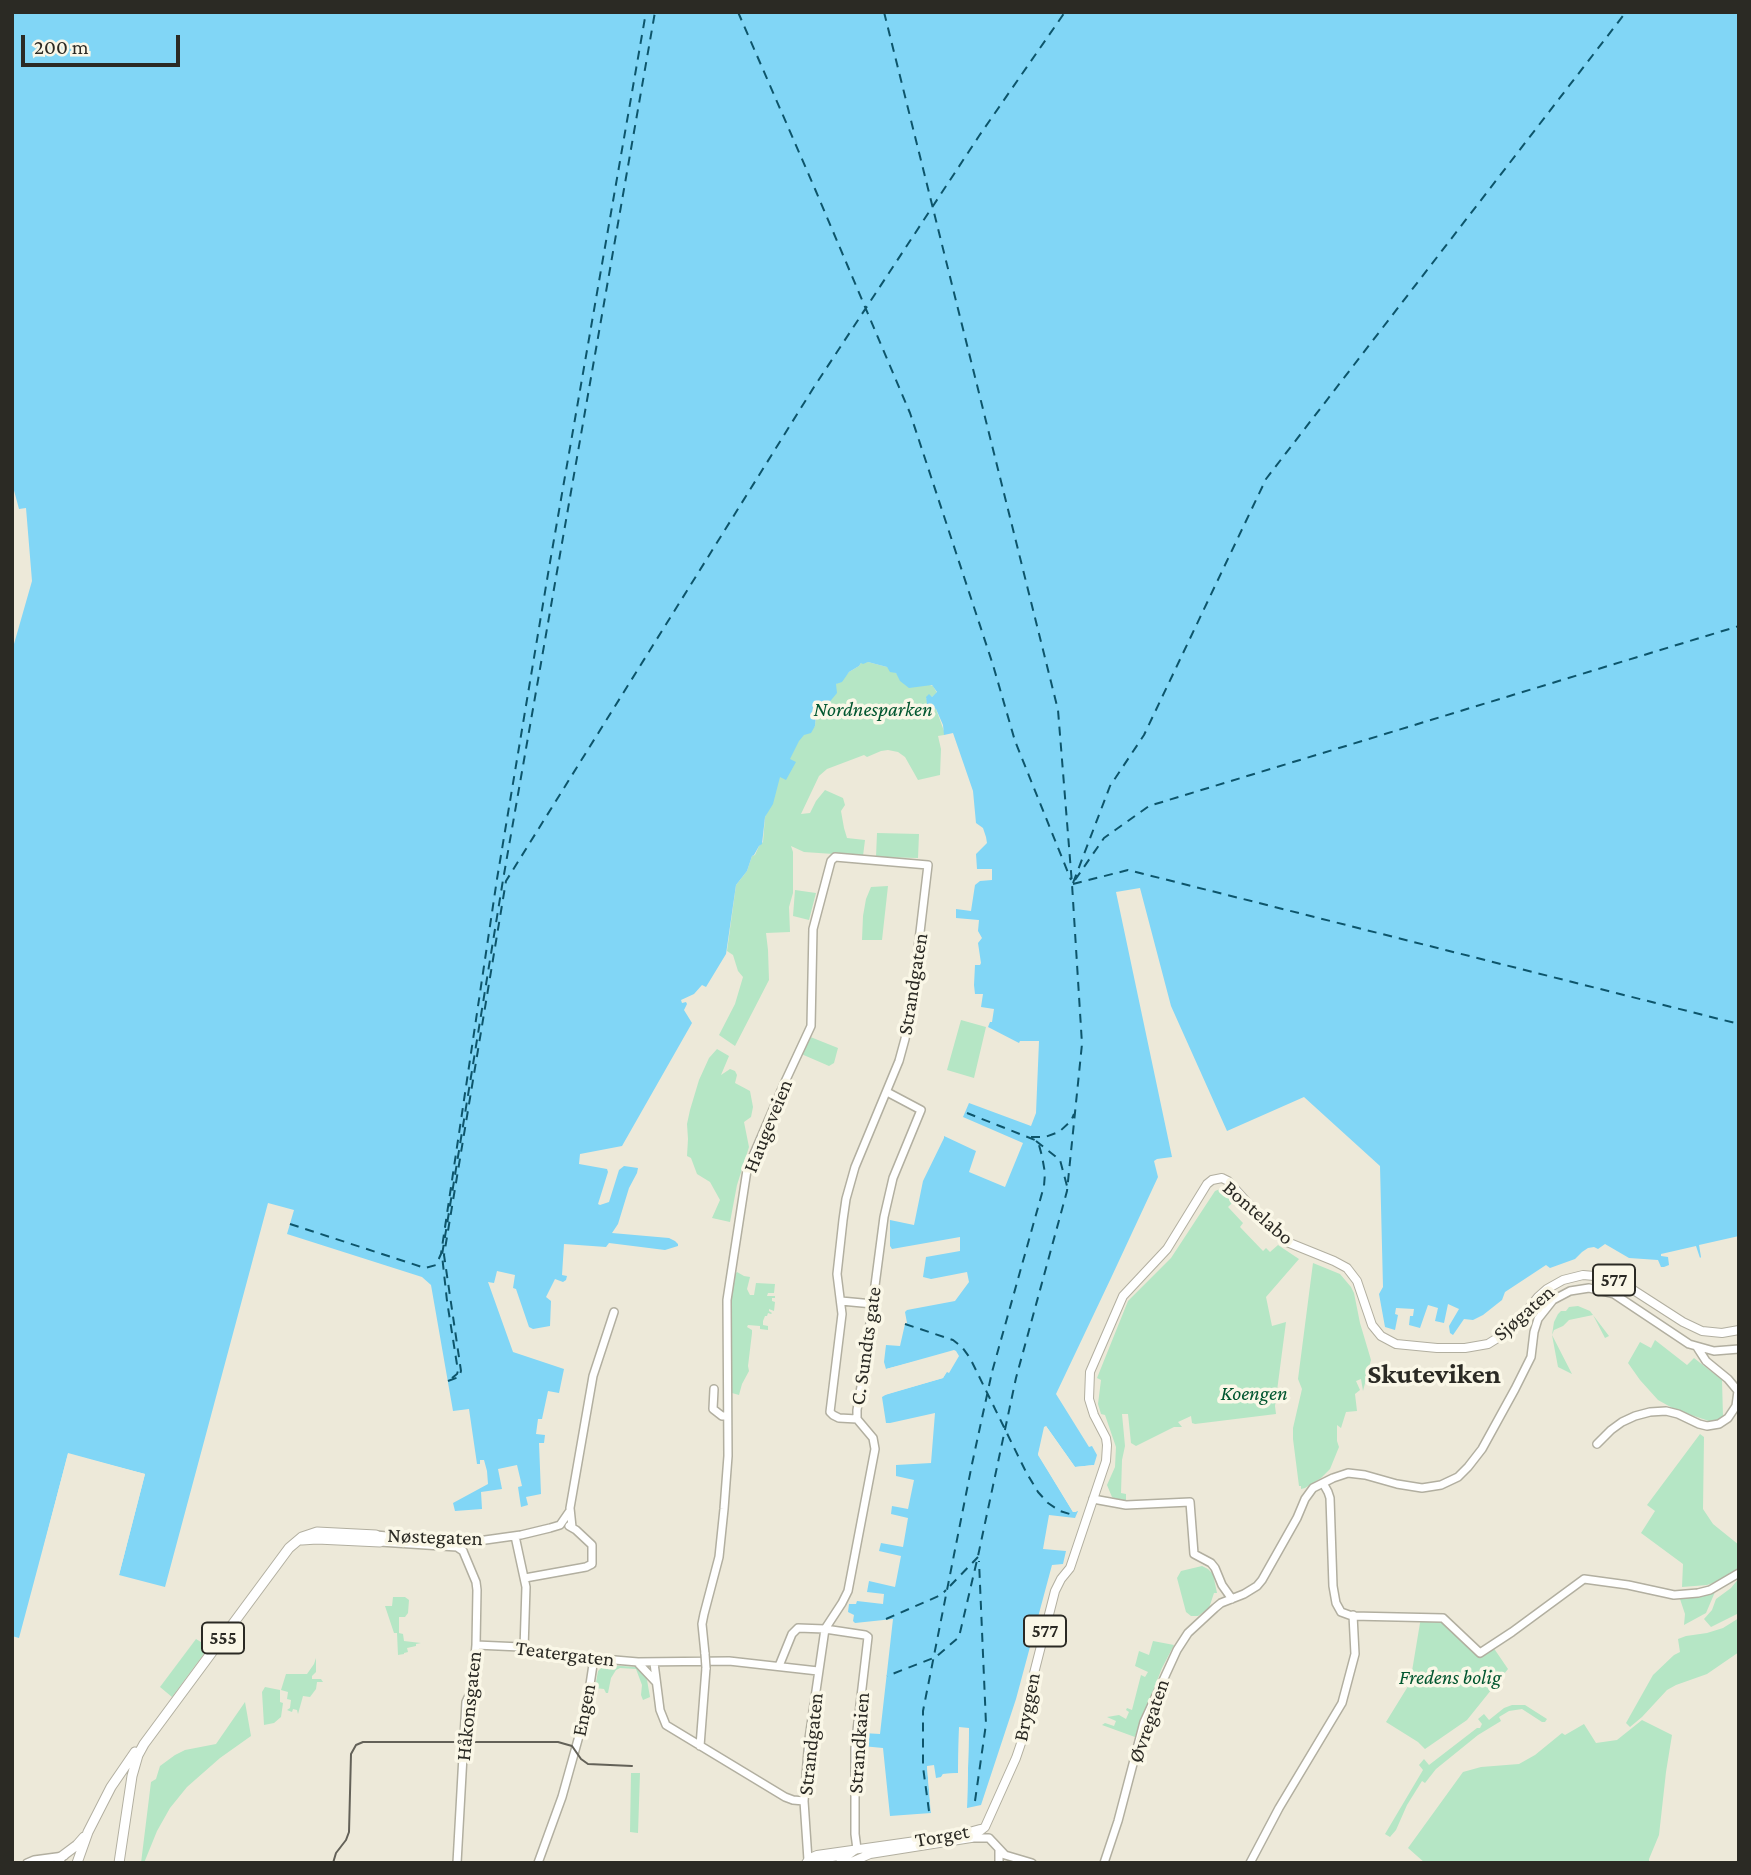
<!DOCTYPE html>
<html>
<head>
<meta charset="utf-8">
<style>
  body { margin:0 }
  #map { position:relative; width:1751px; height:1875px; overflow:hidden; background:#ede9d9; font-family:"Crimson Pro",serif }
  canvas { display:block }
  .frame { position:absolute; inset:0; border:14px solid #2b2a24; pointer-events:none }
  .scale { position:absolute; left:21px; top:35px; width:159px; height:32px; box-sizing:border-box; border:4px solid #2b2a24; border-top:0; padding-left:9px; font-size:21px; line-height:24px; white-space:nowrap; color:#2b2a24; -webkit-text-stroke:5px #faf7e7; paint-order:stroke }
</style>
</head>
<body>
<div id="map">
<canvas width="1751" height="1875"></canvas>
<div class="frame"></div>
<div class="scale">200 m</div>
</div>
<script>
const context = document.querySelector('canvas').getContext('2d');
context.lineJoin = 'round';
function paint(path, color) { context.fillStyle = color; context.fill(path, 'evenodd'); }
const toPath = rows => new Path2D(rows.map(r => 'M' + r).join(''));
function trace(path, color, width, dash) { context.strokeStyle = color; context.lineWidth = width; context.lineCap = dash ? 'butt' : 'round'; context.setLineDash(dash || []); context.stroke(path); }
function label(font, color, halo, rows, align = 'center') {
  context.font = font + ' "Crimson Pro",serif'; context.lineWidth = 7; context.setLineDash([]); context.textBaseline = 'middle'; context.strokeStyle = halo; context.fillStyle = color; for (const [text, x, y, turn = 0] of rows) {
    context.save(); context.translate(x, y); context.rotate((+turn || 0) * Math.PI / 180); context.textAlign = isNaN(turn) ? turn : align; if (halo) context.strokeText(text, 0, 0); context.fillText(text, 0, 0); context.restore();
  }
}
paint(toPath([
  [868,662,887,667,899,675,933,686,937,693,932,697,928,696,926,698,930,705,936,709,944,731,944,735,938,736,941,749,940,775,918,780,905,757,898,752,888,750,881,751,867,757,864,755,827,769,819,776,801,814,810,813,816,801,825,790,843,798,845,805,841,811,844,828,847,838,865,840,863,856,804,852,791,846,793,852,793,893,789,907,790,932,766,933,768,950,769,980,735,1046,719,1035,735,1004,743,977,738,971,733,955,727,951,736,885,747,871,752,856,755,855,759,846,763,842,765,817,768,810,754,769,812,729,815,726,816,715,823,706,821,704,822,702,826,704,836,684,849,672,859,666,861,663],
  [877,833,919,834,918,858,876,857],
  [888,886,882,940,862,940,863,916,866,899,871,887],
  [795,890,816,893,809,920,793,916],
  [961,1020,986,1027,974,1078,947,1070],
  [808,1036,838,1048,834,1063,829,1066,799,1053],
  [717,1049,729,1056,721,1075,730,1069,735,1071,737,1075,735,1083,750,1091,753,1107,751,1117,744,1122,749,1147,737,1185,730,1222,712,1218,720,1200,710,1182,697,1174,691,1158,687,1156,688,1139,687,1124,690,1110,699,1080,709,1058],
  [1220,1189,1229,1192,1235,1200,1228,1207,1243,1223,1240,1227,1263,1251,1266,1248,1270,1252,1278,1245,1299,1259,1266,1297,1272,1326,1286,1322,1275,1406,1276,1414,1195,1424,1192,1423,1191,1416,1178,1422,1182,1427,1174,1427,1136,1446,1131,1443,1128,1414,1122,1414,1125,1446,1122,1460,1121,1493,1126,1494,1126,1500,1120,1501,1112,1497,1107,1485,1115,1467,1116,1447,1105,1415,1101,1414,1098,1404,1101,1380,1097,1378,1128,1301,1171,1258,1215,1191],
  [1313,1263,1340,1274,1351,1287,1354,1293,1360,1323,1371,1360,1363,1391,1361,1379,1356,1381,1360,1390,1355,1394,1357,1411,1346,1412,1341,1428,1337,1425,1337,1441,1339,1447,1330,1469,1321,1478,1305,1488,1301,1489,1301,1486,1299,1486,1293,1439,1293,1428,1302,1389,1298,1379],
  [737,1272,744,1276,750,1277,747,1289,750,1295,754,1295,756,1283,775,1284,774,1293,768,1293,767,1296,775,1296,775,1298,772,1298,772,1301,775,1302,774,1311,769,1309,769,1311,772,1313,771,1314,768,1313,767,1316,765,1316,763,1321,763,1325,768,1326,768,1330,760,1329,760,1326,748,1325,747,1327,752,1330,752,1333,748,1366,749,1371,742,1384,739,1395,732,1393,730,1354,730,1315,733,1276],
  [1578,1306,1590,1311,1593,1315,1609,1336,1605,1338,1593,1315,1569,1320,1563,1326,1554,1330,1552,1335,1572,1374,1558,1367,1552,1335,1554,1322,1558,1314,1561,1311,1566,1311,1569,1307],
  [1655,1340,1687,1365,1694,1358,1722,1380,1723,1417,1717,1421,1709,1421,1676,1410,1658,1400,1640,1380,1628,1363,1640,1342,1651,1348],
  [1700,1434,1704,1437,1703,1509,1713,1524,1739,1545,1739,1569,1722,1580,1707,1585,1682,1587,1683,1564,1641,1533,1655,1511,1647,1505],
  [1202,1566,1208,1569,1213,1574,1217,1593,1214,1593,1209,1608,1198,1616,1191,1616,1186,1612,1177,1578,1181,1571],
  [1739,1578,1739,1613,1711,1627,1704,1619,1712,1610,1716,1599,1731,1588],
  [1715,1592,1706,1613,1684,1625,1685,1614,1680,1599,1685,1597,1698,1597],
  [393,1597,405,1597,409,1600,408,1613,405,1617,399,1617,399,1633,403,1634,404,1641,421,1643,416,1644,416,1646,407,1648,408,1652,404,1653,404,1654,398,1655,397,1633,394,1633,385,1606,392,1606],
  [1421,1617,1443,1618,1480,1652,1493,1647,1508,1669,1467,1720,1425,1749,1418,1742,1386,1722,1410,1683],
  [1739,1618,1739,1652,1707,1674,1676,1685,1667,1690,1642,1717,1630,1727,1626,1723,1653,1675,1674,1655,1680,1652,1678,1639,1686,1636,1707,1633,1723,1628],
  [196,1639,209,1647,172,1697,160,1687],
  [1153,1641,1174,1645,1162,1668,1135,1737,1102,1725,1105,1723,1114,1726,1116,1721,1107,1717,1119,1715,1126,1719,1129,1712,1126,1710,1127,1708,1132,1710,1141,1675,1145,1677,1148,1672,1135,1666,1139,1651,1149,1655],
  [316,1658,316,1672,312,1676,312,1679,321,1679,323,1682,317,1682,316,1689,310,1697,303,1696,298,1714,297,1710,293,1709,292,1712,287,1710,290,1708,291,1700,287,1699,288,1692,281,1690,286,1674,307,1674,314,1664],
  [608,1665,636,1667,642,1671,647,1680,650,1697,643,1700,641,1695,642,1685,636,1669,620,1668,616,1670,611,1678,608,1693,606,1693,604,1689,595,1688,598,1671,603,1666],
  [265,1687,280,1690,280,1702,283,1703,281,1717,274,1723,264,1725,262,1692],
  [245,1702,251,1736,220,1758,187,1787,170,1808,157,1831,144,1863,141,1863,151,1782,156,1779,160,1766,175,1755,185,1750,216,1744],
  [1512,1705,1525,1705,1547,1719,1545,1722,1542,1722,1522,1709,1509,1711,1499,1717,1501,1721,1478,1735,1436,1769,1425,1783,1422,1781,1407,1805,1396,1830,1390,1837,1385,1834,1423,1770,1419,1765,1424,1759,1429,1765,1477,1728,1480,1728,1482,1724,1478,1719,1484,1714,1489,1720,1504,1708],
  [1642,1720,1672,1735,1666,1772,1659,1835,1649,1859,1649,1863,1425,1863,1408,1848,1463,1772,1481,1767,1519,1764,1535,1755,1562,1733,1565,1735,1584,1724,1596,1743,1617,1740],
  [631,1773,640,1773,638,1833,630,1832]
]), '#b5e6c5');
paint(toPath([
  [12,12,1739,12,1739,1236,1699,1245,1701,1257,1700,1258,1696,1246,1661,1254,1661,1256,1668,1257,1669,1265,1664,1267,1661,1267,1658,1260,1629,1258,1605,1244,1598,1249,1594,1247,1588,1248,1582,1252,1575,1259,1550,1268,1546,1265,1505,1292,1502,1300,1483,1315,1473,1320,1464,1319,1453,1335,1450,1333,1449,1326,1459,1309,1448,1304,1444,1323,1435,1321,1438,1308,1428,1305,1420,1328,1409,1325,1410,1316,1413,1316,1414,1309,1396,1308,1395,1314,1398,1315,1395,1330,1385,1327,1379,1294,1383,1287,1380,1166,1304,1097,1227,1131,1171,1006,1140,888,1116,892,1172,1157,1157,1159,1154,1161,1158,1177,1111,1278,1056,1394,1089,1447,1092,1446,1097,1455,1094,1465,1075,1467,1046,1426,1038,1455,1073,1512,1078,1511,1075,1518,1049,1515,1043,1549,1066,1551,1063,1564,1052,1565,1016,1699,981,1805,967,1808,969,1728,959,1728,958,1773,943,1774,941,1778,935,1778,932,1766,927,1766,931,1813,890,1816,883,1748,862,1746,863,1733,880,1734,893,1619,855,1623,853,1621,854,1615,848,1612,849,1604,856,1604,857,1601,883,1604,884,1594,867,1592,869,1581,895,1587,901,1556,879,1551,881,1543,903,1547,908,1518,891,1514,892,1506,908,1509,914,1480,896,1476,896,1465,931,1463,935,1413,890,1423,886,1423,882,1397,887,1394,943,1378,956,1351,886,1369,884,1362,886,1345,900,1346,905,1324,907,1323,905,1312,907,1310,955,1301,969,1282,967,1272,931,1279,923,1277,926,1257,960,1251,960,1237,892,1249,890,1246,890,1220,914,1225,923,1181,944,1138,944,1136,976,1151,969,1172,1005,1187,1023,1143,963,1117,969,1103,1031,1126,1036,1113,1039,1041,1020,1041,1019,1043,988,1027,990,1022,992,1022,994,1009,981,1007,983,994,975,994,974,985,975,965,980,965,981,963,978,943,982,938,978,931,979,920,956,918,956,909,971,911,975,885,980,881,992,880,992,869,977,869,976,854,987,843,986,837,983,828,976,823,973,791,953,733,944,735,943,725,936,709,927,704,926,697,929,694,932,697,937,692,932,685,909,688,900,681,896,673,890,672,887,667,868,662,863,664,861,663,859,666,849,672,842,682,836,684,837,693,827,705,822,702,824,705,816,715,815,726,811,733,804,735,799,741,790,759,796,762,786,780,780,777,773,804,765,817,762,844,759,846,754,855,752,856,747,871,736,885,726,954,706,987,702,985,694,994,681,1000,682,1003,686,1002,687,1004,684,1010,692,1023,622,1146,580,1154,579,1164,607,1169,608,1172,598,1204,600,1205,609,1202,619,1170,624,1166,638,1168,637,1173,629,1188,618,1224,612,1233,669,1238,675,1241,678,1244,678,1246,665,1250,609,1243,606,1247,564,1244,562,1275,567,1276,566,1280,563,1282,555,1279,546,1297,551,1301,550,1326,533,1329,529,1327,516,1289,513,1288,515,1275,497,1271,494,1283,488,1282,513,1352,564,1369,559,1393,548,1391,542,1419,538,1419,536,1434,545,1435,544,1443,539,1443,541,1494,526,1497,528,1505,521,1507,518,1487,522,1486,517,1465,498,1469,502,1489,481,1492,482,1509,455,1511,453,1503,488,1484,487,1471,484,1460,480,1460,480,1464,477,1464,469,1409,453,1411,431,1285,422,1277,287,1234,294,1210,268,1203,165,1587,119,1575,145,1474,68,1454,19,1638,12,1636,12,651,32,581,26,508,19,509,12,483]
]), '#81d6f6');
paint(toPath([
  [954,1350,956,1351,959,1356,949,1373,947,1372,943,1378,885,1395,885,1391,941,1375,953,1354,886,1373,886,1369],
  [1046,1426,1075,1467,1094,1465,1093,1469,1076,1471,1073,1470,1046,1433,1042,1454,1074,1508,1079,1508,1076,1512,1073,1512,1038,1454,1044,1427],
  [68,1453,145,1474,119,1575,115,1573,141,1477,71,1458,46,1551,43,1550],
  [959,1727,969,1728,967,1808,964,1808,966,1731,963,1731,961,1775,945,1777,942,1781,935,1781,932,1779,931,1770,934,1810,931,1813,927,1766,934,1765,936,1778,941,1777,943,1774,958,1773]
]), '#ede9d9');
trace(toPath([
  [738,12,815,189,910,413,993,665,1015,741,1071,880],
  [884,12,1058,710,1072,884,1082,1044,1067,1191,1016,1378,978,1556,959,1637,936,1657,887,1676],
  [1075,880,1104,838,1149,806,1739,626],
  [1073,883,1110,786,1144,735,1266,479,1626,12],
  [1073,884,1128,870,1739,1024],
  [1031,1137,1045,1137,1059,1132,1071,1121,1074,1114],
  [1036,1141,1060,1160,1067,1186],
  [290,1224,425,1268,436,1265,441,1254,497,879,549,568,646,12],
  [905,1324,953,1340,962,1347,970,1358,1026,1472,1038,1492,1048,1503,1060,1511,1076,1516],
  [452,1378,457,1374,458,1371,447,1301,442,1255,503,880,655,12],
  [448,1381,459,1377,461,1371,444,1255,506,881,814,387,979,136,1065,12],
  [950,1586,978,1557],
  [886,1619,941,1595,946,1590],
  [975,1801,986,1724,979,1561],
  [929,1811,923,1767,923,1711,972,1464,992,1372,1044,1186,1045,1173,1042,1156,1039,1145,1035,1140,967,1113]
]), '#0d556b', 2, [9, 7]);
const secondary = toPath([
  [841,1301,873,1304],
  [714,1389,713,1409,722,1416,727,1416],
  [1597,1444,1611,1430,1622,1422,1635,1416,1650,1412,1666,1411,1678,1414,1699,1424,1707,1426,1719,1424,1728,1418,1736,1406,1738,1391,1728,1379,1706,1361,1697,1347],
  [1323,1483,1328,1492,1330,1498,1333,1586,1336,1603,1341,1612,1352,1616,1443,1618,1480,1653,1512,1632,1584,1579,1628,1585,1674,1595,1698,1593,1710,1590,1739,1573],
  [1093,1499,1126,1505,1190,1502,1194,1554,1211,1563,1215,1568,1222,1585,1232,1599],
  [572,1527,570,1508,593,1376,614,1312],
  [376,1535,450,1542,478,1541,521,1535,550,1528,560,1525,569,1512],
  [515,1536,526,1587,524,1649],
  [380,1542,457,1547,463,1551],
  [525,1578,586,1567,592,1564,592,1545,576,1530,569,1526],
  [476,1645,521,1647,530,1651,556,1655,638,1662,729,1661,818,1671],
  [705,1654,702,1624,704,1614,719,1557,724,1509,728,1456,727,1300,747,1170,784,1084,811,1026,813,929,831,861,835,857,928,865,913,991,905,1039,899,1061,855,1167,846,1199,843,1220,837,1274,842,1314,830,1412,833,1415,839,1418,857,1419],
  [638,1663,656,1682],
  [654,1663,660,1710,666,1725,785,1797,793,1800,804,1801],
  [779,1666,792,1634,798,1628,825,1629,865,1635,868,1637,855,1748,855,1834,857,1849,849,1855,822,1859,815,1863],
  [700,1746,706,1668],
  [971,1838,989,1838,1005,1855,1032,1863],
  [808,1860,804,1801,809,1739,825,1629,842,1603,848,1591,875,1449,873,1438,857,1419,857,1410,864,1369,884,1217,893,1178,921,1110,887,1092],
  [27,1863,34,1860,64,1856],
  [457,1863,466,1702,472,1689,476,1645,477,1590,476,1582,463,1551],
  [538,1863,562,1797,586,1711,594,1658],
  [999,1863,999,1850],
  [1104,1863,1118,1821,1144,1722,1177,1650,1188,1633,1215,1608,1221,1603,1244,1594,1257,1586,1262,1580,1297,1518,1305,1499,1313,1488,1333,1478,1348,1473,1365,1475,1397,1484,1422,1488,1441,1485,1458,1477,1468,1467,1482,1449,1515,1389,1531,1357,1534,1332,1538,1319,1553,1300,1570,1291,1589,1288,1614,1294,1689,1344,1714,1351,1739,1349],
  [1250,1863,1279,1808,1342,1703,1355,1654,1353,1615]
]);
const primary = toPath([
  [806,1863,810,1858,817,1855,958,1835,980,1829],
  [840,1863,854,1861,870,1854,971,1838,985,1827,1016,1758,1030,1717,1030,1689,1055,1591,1061,1579,1070,1568,1106,1461,1107,1445,1106,1438,1094,1415,1089,1399,1090,1372,1123,1296,1167,1249,1207,1184,1212,1180,1222,1178,1228,1181,1271,1229,1287,1242,1334,1261,1347,1268,1357,1281,1372,1325,1381,1336,1396,1344,1437,1348,1465,1348,1488,1344,1512,1329,1538,1297,1547,1289,1563,1280,1583,1275,1606,1277,1624,1284,1683,1322,1702,1331,1722,1333,1739,1330]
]);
const highway = toPath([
  [302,1540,317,1539,380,1542],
  [58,1863,61,1857,77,1845,84,1837],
  [77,1863,88,1832,111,1787,135,1752],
  [119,1863,132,1776,138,1755,144,1744,289,1548,302,1537,317,1532,376,1535]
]);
trace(secondary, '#b2afa0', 10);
trace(primary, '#b2afa0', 10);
trace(highway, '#b2afa0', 11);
trace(secondary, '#fff', 7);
trace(primary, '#fff', 8);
trace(highway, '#fff', 9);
trace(toPath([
  [333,1863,336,1853,346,1840,349,1832,351,1754,356,1745,363,1742,558,1742,572,1746,581,1759,588,1764,632,1766]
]), '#636158', 2);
const secondaryBridge = toPath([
  [705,1654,706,1668]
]);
trace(secondaryBridge, '#b2afa0', 10, []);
trace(secondaryBridge, '#fff', 7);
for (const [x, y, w] of [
  [1614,1280,42],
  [1045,1631,42],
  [223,1638,42]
]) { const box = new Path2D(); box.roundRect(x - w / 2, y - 15.5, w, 31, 5); context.fillStyle = '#faf7e7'; context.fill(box); trace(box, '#2b2a24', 2); }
label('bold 19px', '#2b2a24', null, [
  ["577",1614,1280],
  ["577",1045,1631],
  ["555",223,1638]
]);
label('italic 21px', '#00562f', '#faf7e7', [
  ["Nordnesparken",873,710],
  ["Koengen",1254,1394],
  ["Fredens bolig",1450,1678]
]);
label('21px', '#2b2a24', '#faf7e7', [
  ["Strandgaten",913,984,-81],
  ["Haugeveien",768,1126,-68],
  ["Bontelabo",1258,1213,41],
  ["Sjøgaten",1524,1313,-41],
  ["C. Sundts gate",866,1346,-82],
  ["Nøstegaten",435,1537,2],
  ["Teatergaten",565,1654,7],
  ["Håkonsgaten",469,1706,-84],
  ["Bryggen",1027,1707,-79],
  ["Engen",584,1710,-79],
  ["Øvregaten",1149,1721,-71],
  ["Strandkaien",859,1743,-86],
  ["Strandgaten",811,1744,-84],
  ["Torget",942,1836,-10]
]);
label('bold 28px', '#2b2a24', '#faf7e7', [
  ["Skuteviken",1434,1374]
]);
</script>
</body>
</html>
